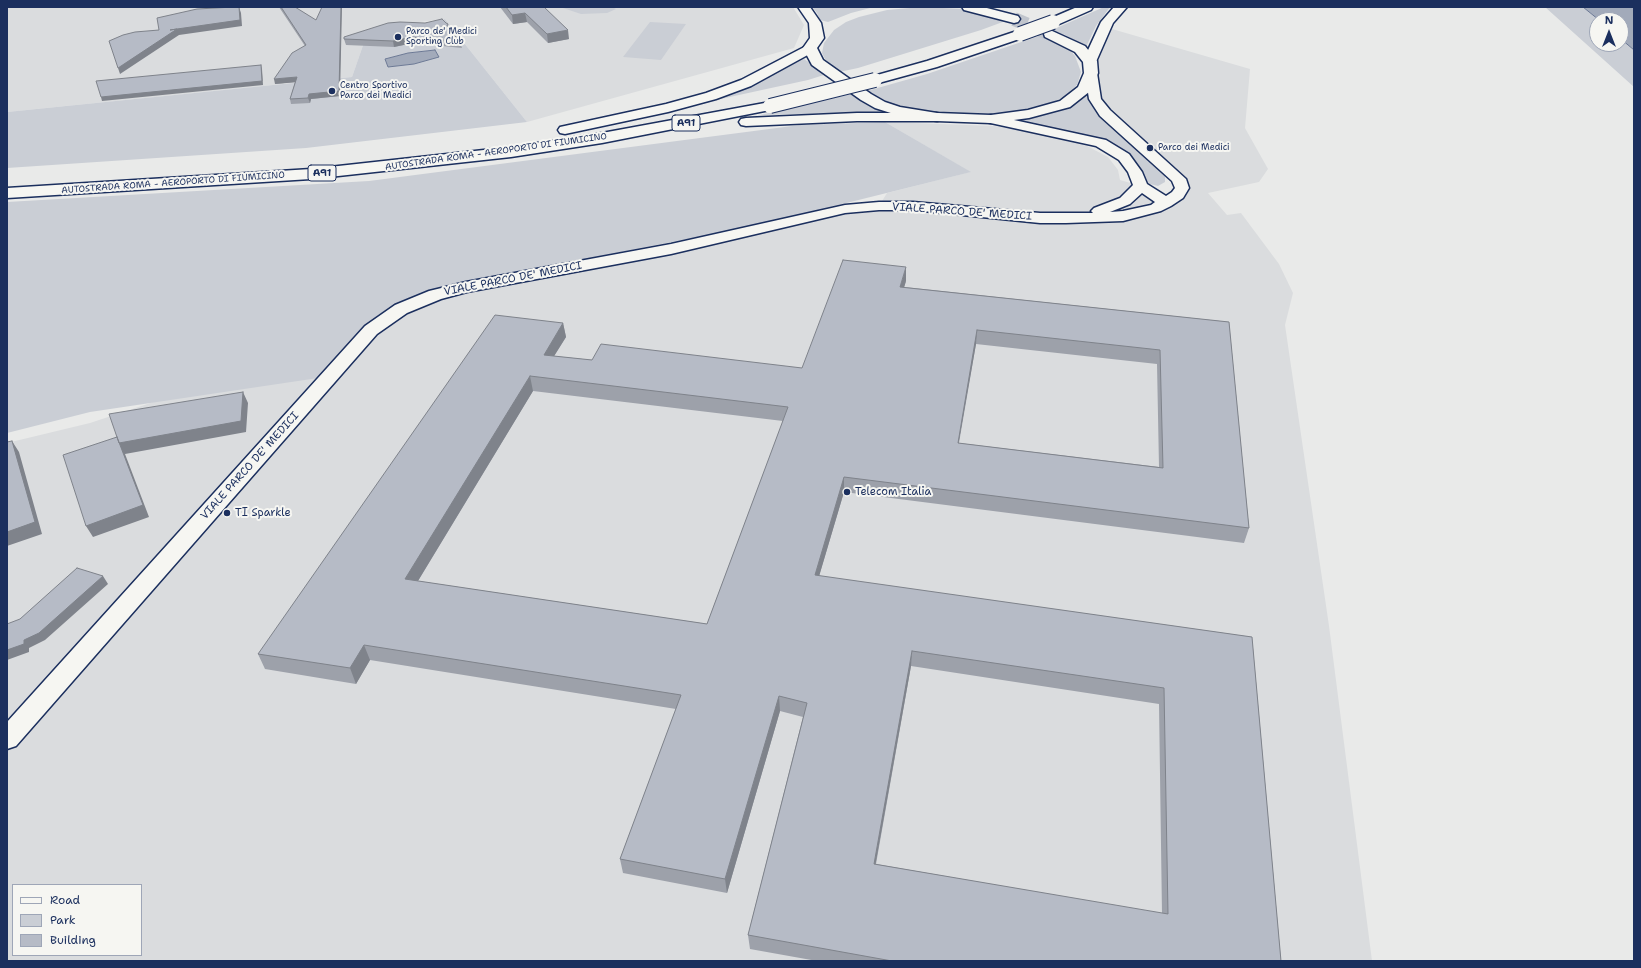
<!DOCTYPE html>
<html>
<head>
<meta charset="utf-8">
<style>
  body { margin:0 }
  #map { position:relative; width:1641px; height:968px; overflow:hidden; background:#e9eae9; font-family:"Shantell Sans",sans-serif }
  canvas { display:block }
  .frame { position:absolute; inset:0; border:8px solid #1b2f5e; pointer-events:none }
  .legend { position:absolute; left:12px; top:884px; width:130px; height:72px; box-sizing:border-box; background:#f6f6f2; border:1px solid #9ea6b7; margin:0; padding:5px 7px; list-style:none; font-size:12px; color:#1b2f5e }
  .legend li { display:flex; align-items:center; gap:8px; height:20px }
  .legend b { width:20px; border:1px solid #9ea6b7 }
  .north { position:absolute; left:1589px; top:12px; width:40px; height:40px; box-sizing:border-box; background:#f6f6f2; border:1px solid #9ea6b7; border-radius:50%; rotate:0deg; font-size:11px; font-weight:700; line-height:16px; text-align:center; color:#1b2f5e }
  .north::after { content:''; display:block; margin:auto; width:14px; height:18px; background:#1b2f5e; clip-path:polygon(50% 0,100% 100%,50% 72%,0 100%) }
</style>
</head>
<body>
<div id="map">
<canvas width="1641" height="968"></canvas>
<div class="frame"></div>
<ul class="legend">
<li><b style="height:5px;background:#f6f6f2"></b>Road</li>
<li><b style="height:11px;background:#caced5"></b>Park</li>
<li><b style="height:11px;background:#b6bbc6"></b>Building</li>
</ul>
<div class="north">N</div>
</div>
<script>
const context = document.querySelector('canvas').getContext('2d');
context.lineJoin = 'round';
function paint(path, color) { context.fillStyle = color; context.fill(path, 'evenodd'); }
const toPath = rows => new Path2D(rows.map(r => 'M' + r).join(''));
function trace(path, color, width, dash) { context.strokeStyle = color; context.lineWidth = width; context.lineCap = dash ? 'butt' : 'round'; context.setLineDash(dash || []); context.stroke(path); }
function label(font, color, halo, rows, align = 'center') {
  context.font = font + ' "Shantell Sans",sans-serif'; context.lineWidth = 4; context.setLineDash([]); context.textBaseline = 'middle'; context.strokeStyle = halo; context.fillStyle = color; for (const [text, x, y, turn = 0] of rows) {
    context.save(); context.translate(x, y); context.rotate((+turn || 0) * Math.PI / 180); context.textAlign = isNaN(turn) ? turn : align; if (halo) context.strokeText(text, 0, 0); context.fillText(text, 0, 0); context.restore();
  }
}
paint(toPath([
  [7,7,793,7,804,25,794,48,527,122,445,19,379,27,368,31,352,77,7,112],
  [1112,29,1250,69,1245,128,1268,169,1259,182,1208,193,1227,215,1241,213,1279,264,1293,293,1285,325,1329,626,1372,961,7,961,7,443,90,423,371,330,435,295,879,206,887,193,970,172,885,122,994,126,1038,133,1087,146,1108,157,1118,170,1120,180,1141,186,1166,203,1178,195,1179,179,1105,113,1091,73],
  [13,885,141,885,141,955,13,955]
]), '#dadcde');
paint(toPath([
  [560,7,612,7,616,9,607,13,581,14],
  [812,7,874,7,851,13,828,22,820,20,817,13],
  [921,7,964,9,1008,20,981,30,858,68,839,72,825,59,822,53,824,43,834,30,846,22,859,17,887,10],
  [1104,7,1110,7,1096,26,1086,47,1065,35,1052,30],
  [1545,7,1583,7,1599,20,1597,20,1597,44,1621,44,1621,39,1634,50,1634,87],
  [445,19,527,122,306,148,7,168,7,112,352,77,368,31,426,24],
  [434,50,438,57,414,64,388,67,385,59,408,53],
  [650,22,686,24,661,60,623,57],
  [1045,34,1064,43,1075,56,1081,72,1077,85,1065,96,1050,104,1029,110,1002,114,964,116,928,113,896,106,867,91,927,74],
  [804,59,827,74,808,80,702,103,763,79],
  [856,93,859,99,890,112,760,115],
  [1088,94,1099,113,1157,168,1165,176,1165,182,1158,186,1150,184,1143,179,1137,165,1123,152,1104,142,1084,135,1016,120,1037,117,1059,111],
  [885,122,971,172,754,226,436,288,406,300,378,315,318,378,90,412,7,433,7,202,369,181,800,125]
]), '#caced5');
const water = toPath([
  [1583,7,1634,7,1634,50,1621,39,1621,20,1599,20,1583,7],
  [435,50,439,57,414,64,388,67,385,59,408,53,435,50]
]);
paint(water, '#a2aaba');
trace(water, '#6c7995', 1);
trace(toPath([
  [1014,19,1050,34]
]), '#c0c5cd', 14, [14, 7]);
const minor = toPath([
  [1091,69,1095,70,1097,73,1101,99,1110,110,1186,179,1189,188,1183,198,1171,206,1161,211,1123,221,1066,223,1040,223,913,210,879,210,845,213,671,254,467,292,441,299,407,313,377,334,16,746,7,749,7,722,365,326,395,305,429,291,466,282,671,244,845,205,879,202,913,202,1040,213,1093,213,1091,211,1094,208,1120,198,1133,185,1128,172,1119,160,1096,146,986,122,984,119,986,116,991,115,1106,140,1129,154,1142,172,1147,184,1166,196,1172,192,1175,188,1172,181,1100,116,1089,99,1085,73,1087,70,1091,69],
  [1142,193,1155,202,1151,205,1123,211,1110,212,1130,204,1142,193]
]);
const tertiary = toPath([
  [798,7,810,7,821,23,824,38,817,48,823,60,871,94,885,102,900,107,937,113,991,115,1028,110,1060,101,1078,87,1084,73,1083,62,1075,52,1045,37,1044,34,1045,31,1050,30,1085,46,1097,61,1098,73,1089,92,1070,107,1029,118,991,123,937,121,897,115,875,108,861,100,812,65,803,48,810,38,809,23,798,7],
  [962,7,983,7,1018,16,1020,19,1018,22,1014,23,964,10,962,7]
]);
const motorway = toPath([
  [1077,7,1093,7,1091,10,1057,25,1053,26,1049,25,1047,22,1049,19,1077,7],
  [1114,7,1127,7,1113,23,1095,64,1085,64,1083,61,1101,22,1114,7],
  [1020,30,1025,31,1026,34,1025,37,937,67,875,84,870,83,868,80,870,77,927,61,1020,30],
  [810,44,815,45,817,48,815,51,751,86,716,99,668,112,565,134,560,133,558,130,560,127,666,104,706,93,741,80,810,44],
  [770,102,775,103,777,106,775,109,602,143,511,157,311,179,7,198,7,188,311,169,511,147,602,133,770,102],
  [857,113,937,113,942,114,944,117,942,120,937,121,857,121,746,126,741,125,739,122,741,119,746,118,857,113]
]);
trace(minor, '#1b2f5e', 3);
trace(tertiary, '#1b2f5e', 3);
trace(motorway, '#1b2f5e', 3);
paint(minor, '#f6f6f2');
paint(tertiary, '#f6f6f2');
paint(motorway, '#f6f6f2');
const motorwayBridge = toPath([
  [1020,34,1053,22],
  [770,106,875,80]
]);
trace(motorwayBridge, '#1b2f5e', 16, []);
trace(motorwayBridge, '#f6f6f2', 14);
paint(toPath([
  [279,7,295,7,340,96,311,99,310,103,291,104,290,99,295,82,275,84,305,46],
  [500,7,544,7,569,39,548,43,527,22,513,24],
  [449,27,460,42,462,48,413,43,394,47,346,45,344,39],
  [906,281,904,287,1229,322,1249,528,1244,543,844,492,819,576,1252,637,1281,961,817,961,750,949,748,935,803,717,780,711,727,893,623,873,620,859,676,709,370,660,356,684,265,669,258,654,563,323,566,337,554,356,592,360,802,368],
  [976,344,1157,364,1159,467,959,443],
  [533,391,783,421,707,624,418,581],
  [911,666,1159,704,1162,914,876,864]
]), '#9da1aa');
paint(toPath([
  [239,7,241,13,242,26,179,35,120,74,118,68,170,30],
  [341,7,342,7,340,96,311,99,310,103,308,98,309,94],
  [525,13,527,22,513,24,512,15],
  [568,30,569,39,548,43,547,34],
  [412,37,413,43,394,47,393,41],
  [261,65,262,69,263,85,102,101,101,97],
  [297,77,298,82,275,84,274,79],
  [906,267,906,281,900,301,900,287],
  [563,323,566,337,546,369,544,355],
  [977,330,976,344,956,457,958,443],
  [530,376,533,391,410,594,405,579],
  [243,392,248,403,246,432,125,454,149,517,93,537,86,526,117,437],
  [12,441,19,452,42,534,7,546,7,532],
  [844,477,844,492,815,590,815,575],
  [103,576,108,584,45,640,29,648,29,652,7,660,7,650,24,640],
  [364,645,370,660,356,684,350,668],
  [912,651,911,666,873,878,874,864],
  [779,696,780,711,727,893,725,879]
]), '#7f838b');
const building = toPath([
  [234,7,239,7,240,20,170,30,177,29,118,68,109,41,123,35,135,32,159,30,157,18,197,9,234,7],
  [281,7,295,7,316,20,322,7,341,7,339,91,309,94,308,98,290,99,297,77,274,79,292,53,306,45,281,7],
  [506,7,544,7,568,30,547,34,525,13,512,15,506,7],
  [442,19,446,23,448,24,447,26,460,42,412,37,393,41,344,39,344,37,388,23,400,22,425,23,442,19],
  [261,65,262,81,101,97,96,81,261,65],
  [843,260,906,267,900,287,1229,322,1249,528,844,477,815,575,1252,637,1281,961,892,961,748,935,807,703,779,696,725,879,620,859,681,695,364,645,350,668,258,654,495,315,563,323,544,355,592,360,601,344,802,368,843,260],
  [977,330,1160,350,1163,468,958,443,977,330],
  [530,376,788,407,707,624,405,579,530,376],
  [912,651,1164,688,1168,914,874,864,912,651],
  [243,392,241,421,119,443,109,414,243,392],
  [117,437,143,505,86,526,63,455,117,437],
  [12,441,35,522,7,532,7,442,12,441],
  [77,568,103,576,39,633,24,640,24,644,7,650,7,624,20,619,77,568]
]);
paint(building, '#b6bbc6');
trace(building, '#7f838b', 1);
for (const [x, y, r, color] of [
  [398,37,4,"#1b2f5e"],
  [332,91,4,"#1b2f5e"],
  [1150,148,4,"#1b2f5e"],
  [847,492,4,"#1b2f5e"],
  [227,513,4,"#1b2f5e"]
]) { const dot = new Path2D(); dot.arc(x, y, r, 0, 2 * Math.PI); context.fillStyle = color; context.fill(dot); trace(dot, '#f6f6f2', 1.5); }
label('9px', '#1b2f5e', '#f6f6f2', [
  ["Parco de' Medici",406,32],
  ["Sporting Club",406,42],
  ["Centro Sportivo",340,86],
  ["Parco dei Medici",340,96],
  ["Parco dei Medici",1158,148]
], 'left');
label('9px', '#1b2f5e', '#f6f6f2', [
  ["AUTOSTRADA ROMA - AEROPORTO DI FIUMICINO",496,152,-8],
  ["AUTOSTRADA ROMA - AEROPORTO DI FIUMICINO",173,183,-4]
]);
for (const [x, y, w] of [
  [686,123,28],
  [322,173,28]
]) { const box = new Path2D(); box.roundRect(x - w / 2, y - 8, w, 16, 3); context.fillStyle = '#f6f6f2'; context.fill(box); trace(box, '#1b2f5e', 1); }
label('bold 10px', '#1b2f5e', null, [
  ["A91",686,123],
  ["A91",322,173]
]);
label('11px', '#1b2f5e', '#f6f6f2', [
  ["VIALE PARCO DE' MEDICI",962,212,4],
  ["VIALE PARCO DE' MEDICI",513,279,-11],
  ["VIALE PARCO DE' MEDICI",250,466,-48]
]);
label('11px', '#1b2f5e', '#f6f6f2', [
  ["Telecom Italia",855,492],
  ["TI Sparkle",235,513]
], 'left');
</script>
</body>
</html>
